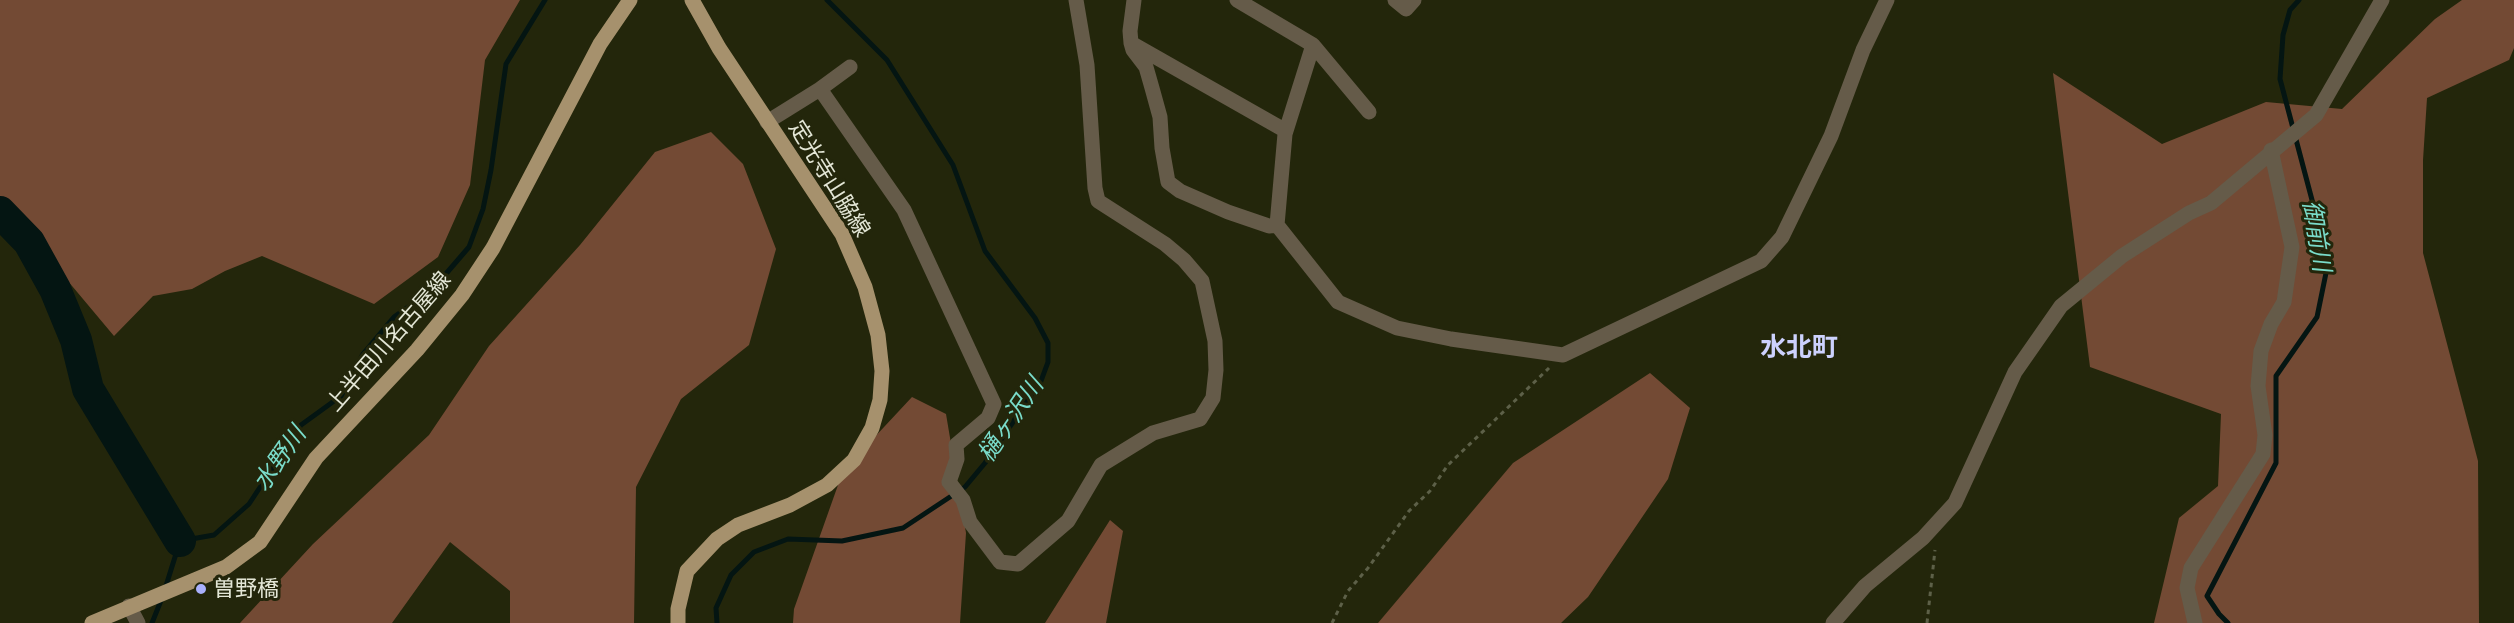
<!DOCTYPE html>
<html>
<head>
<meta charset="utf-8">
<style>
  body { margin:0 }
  canvas { display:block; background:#23260b }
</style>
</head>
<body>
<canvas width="2514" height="623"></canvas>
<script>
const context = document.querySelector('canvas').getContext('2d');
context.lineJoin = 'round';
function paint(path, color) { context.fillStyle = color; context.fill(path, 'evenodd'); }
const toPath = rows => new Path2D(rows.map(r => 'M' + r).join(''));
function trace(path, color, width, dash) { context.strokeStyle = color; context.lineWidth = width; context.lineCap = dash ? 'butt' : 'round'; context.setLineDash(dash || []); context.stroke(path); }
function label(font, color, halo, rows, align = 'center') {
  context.font = font + ' Mulish,"Noto Sans JP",sans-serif'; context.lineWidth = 6; context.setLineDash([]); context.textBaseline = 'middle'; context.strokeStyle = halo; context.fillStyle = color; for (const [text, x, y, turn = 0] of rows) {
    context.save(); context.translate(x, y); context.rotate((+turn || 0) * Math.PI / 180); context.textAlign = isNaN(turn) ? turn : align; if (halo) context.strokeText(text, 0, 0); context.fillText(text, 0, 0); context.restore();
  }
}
paint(toPath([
  [0,0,520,0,485,60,470,185,438,257,374,304,262,256,225,271,192,289,153,296,114,336,0,200],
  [2462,0,2514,0,2514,48,2509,60,2427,98,2423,160,2423,253,2478,461,2479,623,2154,623,2179,518,2218,486,2221,414,2090,367,2053,73,2162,144,2266,102,2342,109,2435,19],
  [711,132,743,164,776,249,749,345,681,399,636,487,634,623,510,623,510,591,450,542,392,623,240,623,313,544,429,435,489,346,580,245,655,152],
  [1650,373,1690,408,1668,479,1588,597,1561,623,1378,623,1513,463],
  [912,397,946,414,966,533,960,623,793,623,794,609,843,471],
  [1110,520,1123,531,1106,623,1045,623]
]), '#734a34');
trace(toPath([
  [165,589,180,541,214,535,249,504,301,425,341,396,363,354,394,317,432,290,469,247,483,209,491,170,506,64,545,0],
  [152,623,162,598],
  [717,623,716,608,731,575,754,552,788,539,842,541,903,528,965,487,985,463,1041,381,1048,362,1048,343,1035,318,985,251,953,165,887,60,827,0],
  [2228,623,2219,614,2207,596,2276,463,2276,376,2317,317,2326,273,2321,234,2280,79,2283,35,2290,10,2299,0]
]), '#041512', 5);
trace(toPath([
  [0,212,29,242,55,289,76,340,88,389,180,541]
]), '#041512', 32);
trace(toPath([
  [1332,623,1348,591,1368,568,1409,511,1430,491,1448,465,1549,368],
  [1927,623,1935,550]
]), '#5d6048', 3, [4.5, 4.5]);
trace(toPath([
  [1134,0,1130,31,1131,43,1133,50,1146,67,1152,88,1160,117,1162,148,1168,182,1180,191,1228,212,1269,226,1277,225],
  [1237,0,1313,45],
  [1395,0,1406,9,1414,0],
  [1131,43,1286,131],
  [820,89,850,67],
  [1369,112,1313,45,1285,134,1277,225,1338,302,1397,328,1451,339,1563,355,1761,261,1782,237,1831,136,1863,50,1887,0],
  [767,122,820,89,904,210,994,404,988,418,956,445,957,459,949,482,963,500,970,522,1000,562,1018,564,1068,521,1101,465,1153,433,1200,419,1213,398,1216,370,1215,341,1202,281,1184,260,1165,244,1098,201,1095,188,1087,65,1076,0],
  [129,606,138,623],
  [1833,623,1865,586,1923,538,1955,503,2015,372,2061,306,2122,256,2189,213,2211,203,2316,115,2382,0],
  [2195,623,2187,588,2191,568,2263,454,2265,435,2258,386,2261,351,2271,324,2284,302,2292,247,2271,150]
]), '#655b49', 15);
trace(toPath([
  [92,623,226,567,260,542,316,458,417,350,462,295,493,248,600,44,630,0],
  [678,623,678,609,687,571,717,539,738,525,790,505,827,485,854,460,872,428,880,400,882,371,878,335,865,287,842,234,719,48,692,0]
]), '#a6916d', 15);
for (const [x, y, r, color] of [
  [201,589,6,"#a9b0fc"]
]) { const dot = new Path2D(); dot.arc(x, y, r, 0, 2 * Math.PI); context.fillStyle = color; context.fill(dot); trace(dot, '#23260b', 2); }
label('22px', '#e3e6d6', '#23260b', [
  ["定光寺山脇線",829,179,58],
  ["上半田川名古屋線",389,342,-49]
]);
label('22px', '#e3e6d6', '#23260b', [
  ["曽野橋",213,589]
], 'left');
label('italic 24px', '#7adcca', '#23260b', [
  ["御前川",2316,236,81],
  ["樋ヶ沢川",1011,420,-56],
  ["水野川",280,459,-55]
]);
label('bold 26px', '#ccd1fd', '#23260b', [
  ["水北町",1799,348]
]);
</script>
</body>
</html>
